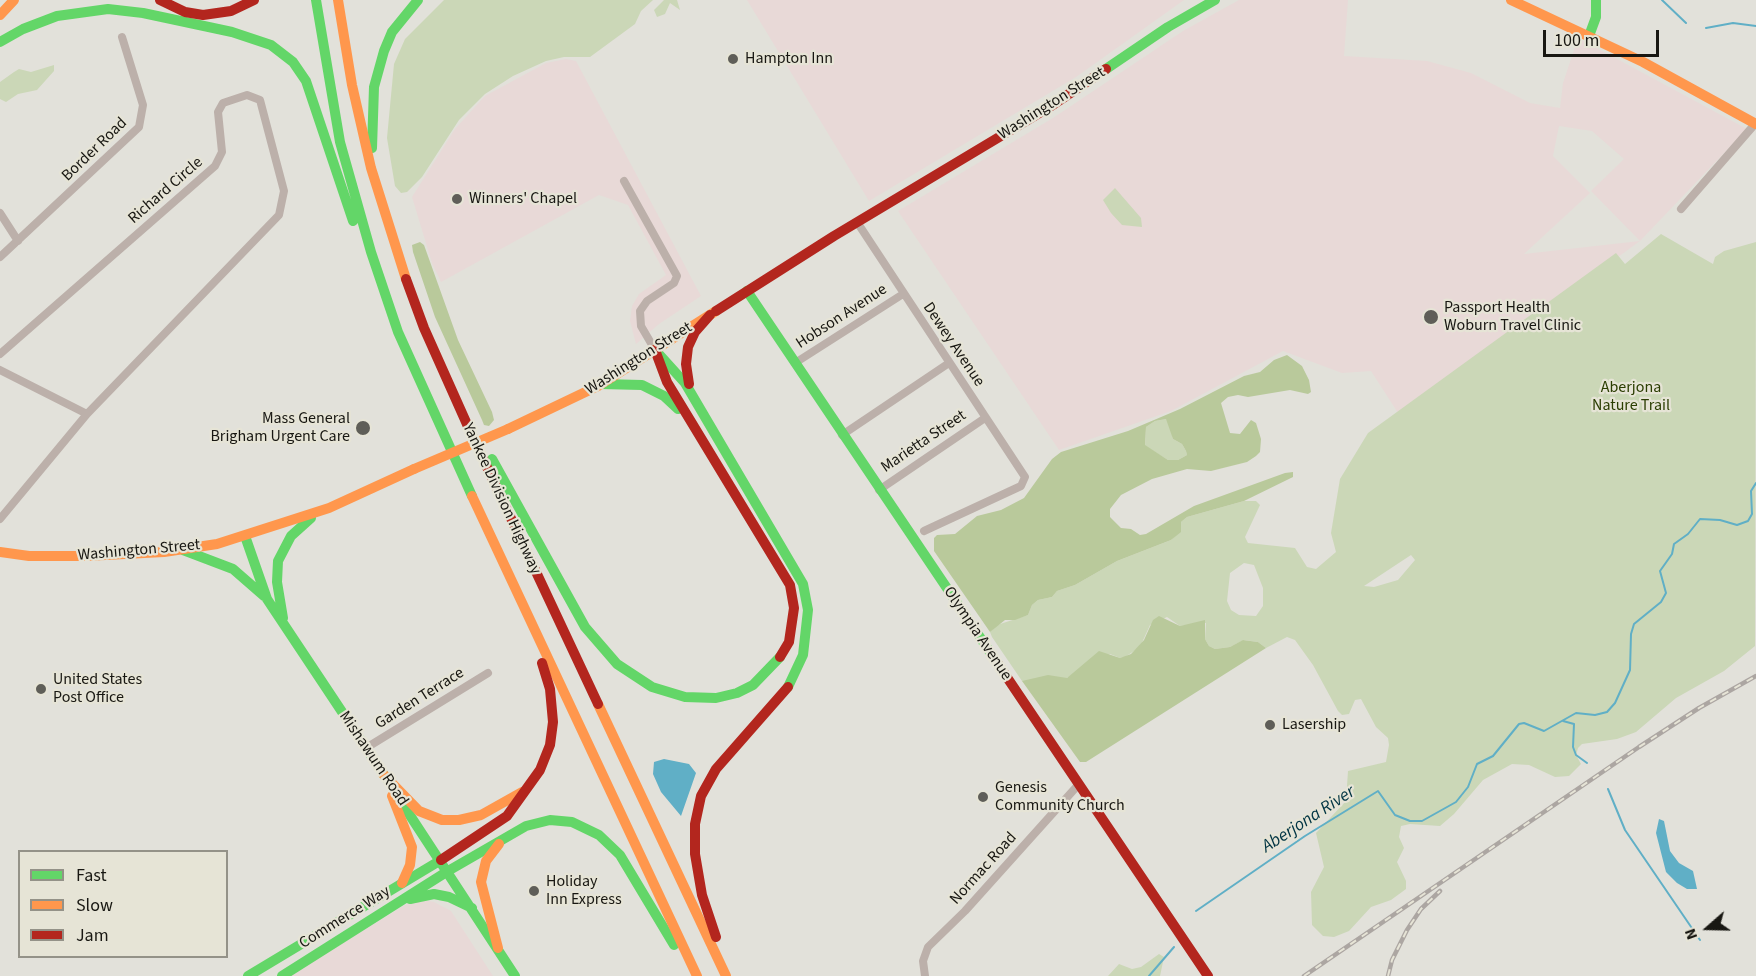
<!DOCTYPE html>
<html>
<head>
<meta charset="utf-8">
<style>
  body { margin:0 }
  #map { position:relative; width:1756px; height:976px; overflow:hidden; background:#e2e1da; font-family:"Source Sans 3",sans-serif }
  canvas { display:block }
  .legend { position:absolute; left:18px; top:850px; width:210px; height:108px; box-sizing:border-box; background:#e6e4d6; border:2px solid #949288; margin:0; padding:8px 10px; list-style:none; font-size:18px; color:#181712 }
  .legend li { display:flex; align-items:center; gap:12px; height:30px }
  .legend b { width:30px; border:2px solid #949288 }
  .north { position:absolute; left:1678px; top:898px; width:60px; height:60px; -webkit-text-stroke:4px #e6e4d6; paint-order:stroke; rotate:250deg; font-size:16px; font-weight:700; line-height:24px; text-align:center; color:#181712 }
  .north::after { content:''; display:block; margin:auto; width:21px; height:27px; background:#181712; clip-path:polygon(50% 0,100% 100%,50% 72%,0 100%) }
  .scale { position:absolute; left:1543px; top:30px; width:116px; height:27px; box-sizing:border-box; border:3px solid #181712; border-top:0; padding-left:8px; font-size:18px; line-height:21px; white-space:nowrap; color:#181712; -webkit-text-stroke:4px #e6e4d6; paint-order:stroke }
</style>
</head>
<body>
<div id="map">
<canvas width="1756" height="976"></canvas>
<ul class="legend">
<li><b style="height:8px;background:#63d668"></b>Fast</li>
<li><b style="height:8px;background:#ff974d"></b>Slow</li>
<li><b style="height:8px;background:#b3261e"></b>Jam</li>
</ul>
<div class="north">N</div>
<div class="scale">100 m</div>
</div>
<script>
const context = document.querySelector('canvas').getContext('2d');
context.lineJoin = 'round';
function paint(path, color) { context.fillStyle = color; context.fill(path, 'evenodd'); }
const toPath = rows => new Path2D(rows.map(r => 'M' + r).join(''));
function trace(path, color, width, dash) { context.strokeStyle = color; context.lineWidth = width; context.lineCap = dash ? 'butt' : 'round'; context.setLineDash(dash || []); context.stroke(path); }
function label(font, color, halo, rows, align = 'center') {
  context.font = font + ' "Source Sans 3",sans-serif'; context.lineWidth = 4.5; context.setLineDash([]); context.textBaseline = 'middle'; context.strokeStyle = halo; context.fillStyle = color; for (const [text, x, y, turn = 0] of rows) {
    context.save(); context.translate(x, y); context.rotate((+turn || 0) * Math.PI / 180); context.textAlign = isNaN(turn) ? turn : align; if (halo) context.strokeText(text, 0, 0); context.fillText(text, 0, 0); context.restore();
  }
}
paint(toPath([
  [747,0,1184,0,1076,77,869,201],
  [1239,0,1348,0,1344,56,1427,61,1471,73,1530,103,1560,108,1563,83,1578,38,1747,129,1640,241,1400,416,1371,371,1342,373,1283,351,1171,411,1059,450,898,211,1053,118,1183,31],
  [1559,126,1592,131,1624,159,1591,191,1640,241,1524,254,1590,193,1553,156],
  [566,59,576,61,701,296,659,324,636,344,630,321,632,306,639,294,666,275,628,205,599,195,441,282,432,263,412,197,455,129,485,96,546,63],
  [424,900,434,902,451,911,493,976,288,976,407,904]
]), '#e8d9d7');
paint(toPath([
  [444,0,653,0,641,11,635,24,590,57,564,57,546,61,513,76,485,94,459,120,422,177,407,192,401,193,395,186,387,138,394,64,405,39],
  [664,0,677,0,680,10,670,3,665,14,657,17,654,10],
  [54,65,54,71,37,90,18,94,6,102,0,99,0,82,14,72,19,69,31,72],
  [1115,188,1141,218,1142,227,1122,225,1111,213,1103,200],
  [1661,234,1713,264,1715,257,1724,251,1756,242,1755,646,1724,671,1676,698,1636,732,1617,739,1582,744,1578,748,1576,755,1581,764,1569,776,1555,777,1529,765,1512,764,1483,780,1454,814,1440,826,1410,824,1401,826,1399,837,1404,848,1397,862,1406,881,1406,889,1391,900,1371,907,1349,931,1334,937,1323,936,1312,925,1311,892,1324,867,1316,833,1346,801,1348,771,1386,762,1389,745,1388,738,1376,727,1361,699,1355,700,1349,714,1342,715,1338,711,1313,665,1295,640,1287,637,1266,648,1258,642,1244,640,1230,647,1215,649,1209,646,1205,639,1206,623,1180,626,1167,617,1150,625,1140,647,1125,657,1120,658,1110,654,1067,678,1041,678,1027,682,1022,681,992,637,990,632,997,625,1028,615,1032,605,1038,600,1052,597,1057,591,1075,585,1117,561,1171,540,1181,529,1181,522,1187,517,1244,501,1256,501,1260,505,1245,537,1248,543,1295,548,1307,567,1316,569,1336,552,1331,533,1340,479,1368,433,1616,253,1625,264],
  [1411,555,1415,560,1398,580,1374,587,1364,586],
  [1244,563,1254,565,1263,588,1263,606,1256,616,1239,615,1231,610,1227,601,1230,573],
  [1166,419,1169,421,1173,439,1182,444,1186,451,1187,455,1178,460,1168,460,1145,446,1146,427,1155,421],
  [1159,954,1164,957,1160,976,1108,976,1119,964,1132,969,1141,967]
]), '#cbd7b7');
paint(toPath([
  [420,242,424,245,458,340,492,412,494,420,489,426,484,425,482,420,435,317,413,252,412,245],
  [1287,355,1302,366,1309,380,1311,392,1308,394,1290,390,1248,397,1238,395,1228,397,1221,403,1230,433,1240,434,1251,420,1256,423,1261,439,1260,452,1256,456,1247,462,1211,471,1187,469,1152,479,1121,495,1110,509,1110,517,1121,528,1131,529,1140,535,1146,534,1194,506,1285,473,1293,472,1293,477,1244,501,1187,517,1181,522,1181,532,1171,540,1117,561,1075,585,1057,591,1052,597,1038,600,1032,605,1028,615,1015,620,1005,620,990,632,934,551,934,538,937,535,955,534,977,516,1001,510,1024,498,1052,459,1061,452,1128,431,1180,409,1244,376,1260,372,1274,360],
  [1166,419,1173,439,1182,444,1186,451,1187,455,1178,460,1168,460,1145,445,1146,427,1155,421],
  [1159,616,1180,626,1205,620,1205,639,1209,646,1215,649,1230,647,1243,640,1258,642,1266,648,1086,762,1080,762,1022,681,1048,675,1067,678,1099,651,1120,658,1131,654,1144,640,1153,620]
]), '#b9c99b');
paint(toPath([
  [664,759,689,764,696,773,681,816,661,792,653,774,654,762],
  [1659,819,1664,821,1670,851,1679,863,1693,871,1697,889,1687,889,1677,883,1666,872,1656,833]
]), '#60afc6');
trace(toPath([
  [1662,0,1686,23],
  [1706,28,1733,23,1756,26],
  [1563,721,1574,724,1573,747,1576,755,1587,763],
  [1608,789,1625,830,1700,940],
  [1196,911,1305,836,1378,791,1395,815,1410,821,1422,821,1456,802,1468,787,1477,764,1493,756,1519,724,1524,723,1544,731,1576,713,1595,715,1607,712,1615,703,1630,670,1631,634,1634,624,1661,602,1666,593,1660,571,1672,554,1674,544,1688,534,1700,519,1720,520,1737,525,1748,521,1752,514,1751,491,1756,483],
  [1149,976,1174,947]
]), '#60afc6', 2);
trace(toPath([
  [624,181,677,276,674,283,647,301,640,311,641,326,655,350],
  [1681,209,1755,124],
  [0,213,18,241],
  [857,222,1025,477,1021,486,924,531],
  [0,257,139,127,143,105,122,37],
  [0,354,215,166,222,152,218,112,223,103,247,95,260,100,284,191,279,215,87,414,0,519],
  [795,363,903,294],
  [0,370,87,414],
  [842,435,949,363],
  [879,490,985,418],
  [366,748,488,673],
  [925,976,923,961,928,947,965,911,1079,784]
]), '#bcb0aa', 8);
trace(toPath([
  [316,0,340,142,371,252,398,332,472,496],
  [1589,36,1596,17,1596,0],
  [0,42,23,29,57,16,108,9,143,13,232,32,271,45,293,62,306,81,353,221],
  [1106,69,1168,27,1215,0],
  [372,148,374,87,384,51,392,32,418,0],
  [747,291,998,664],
  [657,352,685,383,803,584,808,610,803,655,788,687],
  [601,384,642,385,664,396,678,409],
  [492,459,585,627,617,664,652,687,685,697,716,698,737,693,753,685,780,657],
  [245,536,267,599,386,778],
  [183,550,233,569,264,596],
  [283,618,277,582,278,561,291,536,311,518],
  [396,794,515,976],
  [448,871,526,826,550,820,572,822,599,835,620,855,674,945],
  [410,899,434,894,449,897,472,908],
  [248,976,441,860],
  [282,976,448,871]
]), '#63d668', 10);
trace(toPath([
  [338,0,352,85,371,168,406,279],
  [1511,0,1643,62,1756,124],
  [0,15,14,0],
  [508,429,598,386,716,311],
  [472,496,697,976],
  [0,552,29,556,86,556,164,552,217,544,329,508,414,469],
  [598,704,726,976],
  [383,774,419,811,442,820,459,820,481,815,522,792],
  [392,796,412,847,410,865,402,883],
  [498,948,481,882,486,861,499,844]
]), '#ff974d', 10);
trace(toPath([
  [160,0,185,12,203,15,231,11,254,0],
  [406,279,424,328,470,431,598,704],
  [716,311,834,236,1051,106,1106,69],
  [655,350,667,382,790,585,794,608,789,642,780,657],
  [689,384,686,364,688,347,695,332,710,315],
  [998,664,1208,976],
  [441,860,507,816,540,770,550,745,553,722,550,689,542,663],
  [716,937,702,895,695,854,695,824,701,796,716,769,788,687]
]), '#b3261e', 10);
const rail = toPath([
  [1304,976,1639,747,1699,708,1756,676],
  [1388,976,1392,960,1407,930,1421,909,1440,891]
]);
trace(rail, '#aca6a2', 4.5);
trace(rail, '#e6e4d6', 2, [7]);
trace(toPath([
  [414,469,508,429]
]), '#ff974d', 10);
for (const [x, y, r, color] of [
  [733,59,6,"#5f5e58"],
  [457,199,6,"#5f5e58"],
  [1431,317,8,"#5f5e58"],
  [363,428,8,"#5f5e58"],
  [41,689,6,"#5f5e58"],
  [1270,725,6,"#5f5e58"],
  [983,797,6,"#5f5e58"],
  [534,891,6,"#5f5e58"]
]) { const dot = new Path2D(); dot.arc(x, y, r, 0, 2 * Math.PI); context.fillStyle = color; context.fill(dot); trace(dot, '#e6e4d6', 2); }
label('16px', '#181712', '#e6e4d6', [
  ["Hampton Inn",745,59],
  ["Winners' Chapel",469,199],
  ["Passport Health",1444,308],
  ["Woburn Travel Clinic",1444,326],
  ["Mass General",350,419,"right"],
  ["Brigham Urgent Care",350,437,"right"],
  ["United States",53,680],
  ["Post Office",53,698],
  ["Lasership",1282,725],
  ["Genesis",995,788],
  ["Community Church",995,806],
  ["Holiday",546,882],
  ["Inn Express",546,900]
], 'left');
label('16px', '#181712', '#e6e4d6', [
  ["Washington Street",1052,104,-32],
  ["Border Road",95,150,-44],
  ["Richard Circle",166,191,-41],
  ["Hobson Avenue",842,317,-33],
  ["Dewey Avenue",953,345,56],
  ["Washington Street",639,359,-32],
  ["Marietta Street",924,442,-34],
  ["Yankee Division Highway",501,499,65],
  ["Washington Street",139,551,-5],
  ["Olympia Avenue",977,634,56],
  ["Garden Terrace",420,699,-32],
  ["Mishawum Road",373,759,56],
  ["Normac Road",984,869,-48],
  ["Commerce Way",345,918,-32]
]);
label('16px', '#2b3e02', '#e6e4d6', [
  ["Aberjona",1631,388],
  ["Nature Trail",1631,406]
]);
label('italic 18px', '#013443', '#e6e4d6', [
  ["Aberjona River",1309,820,-33]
]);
</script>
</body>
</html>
